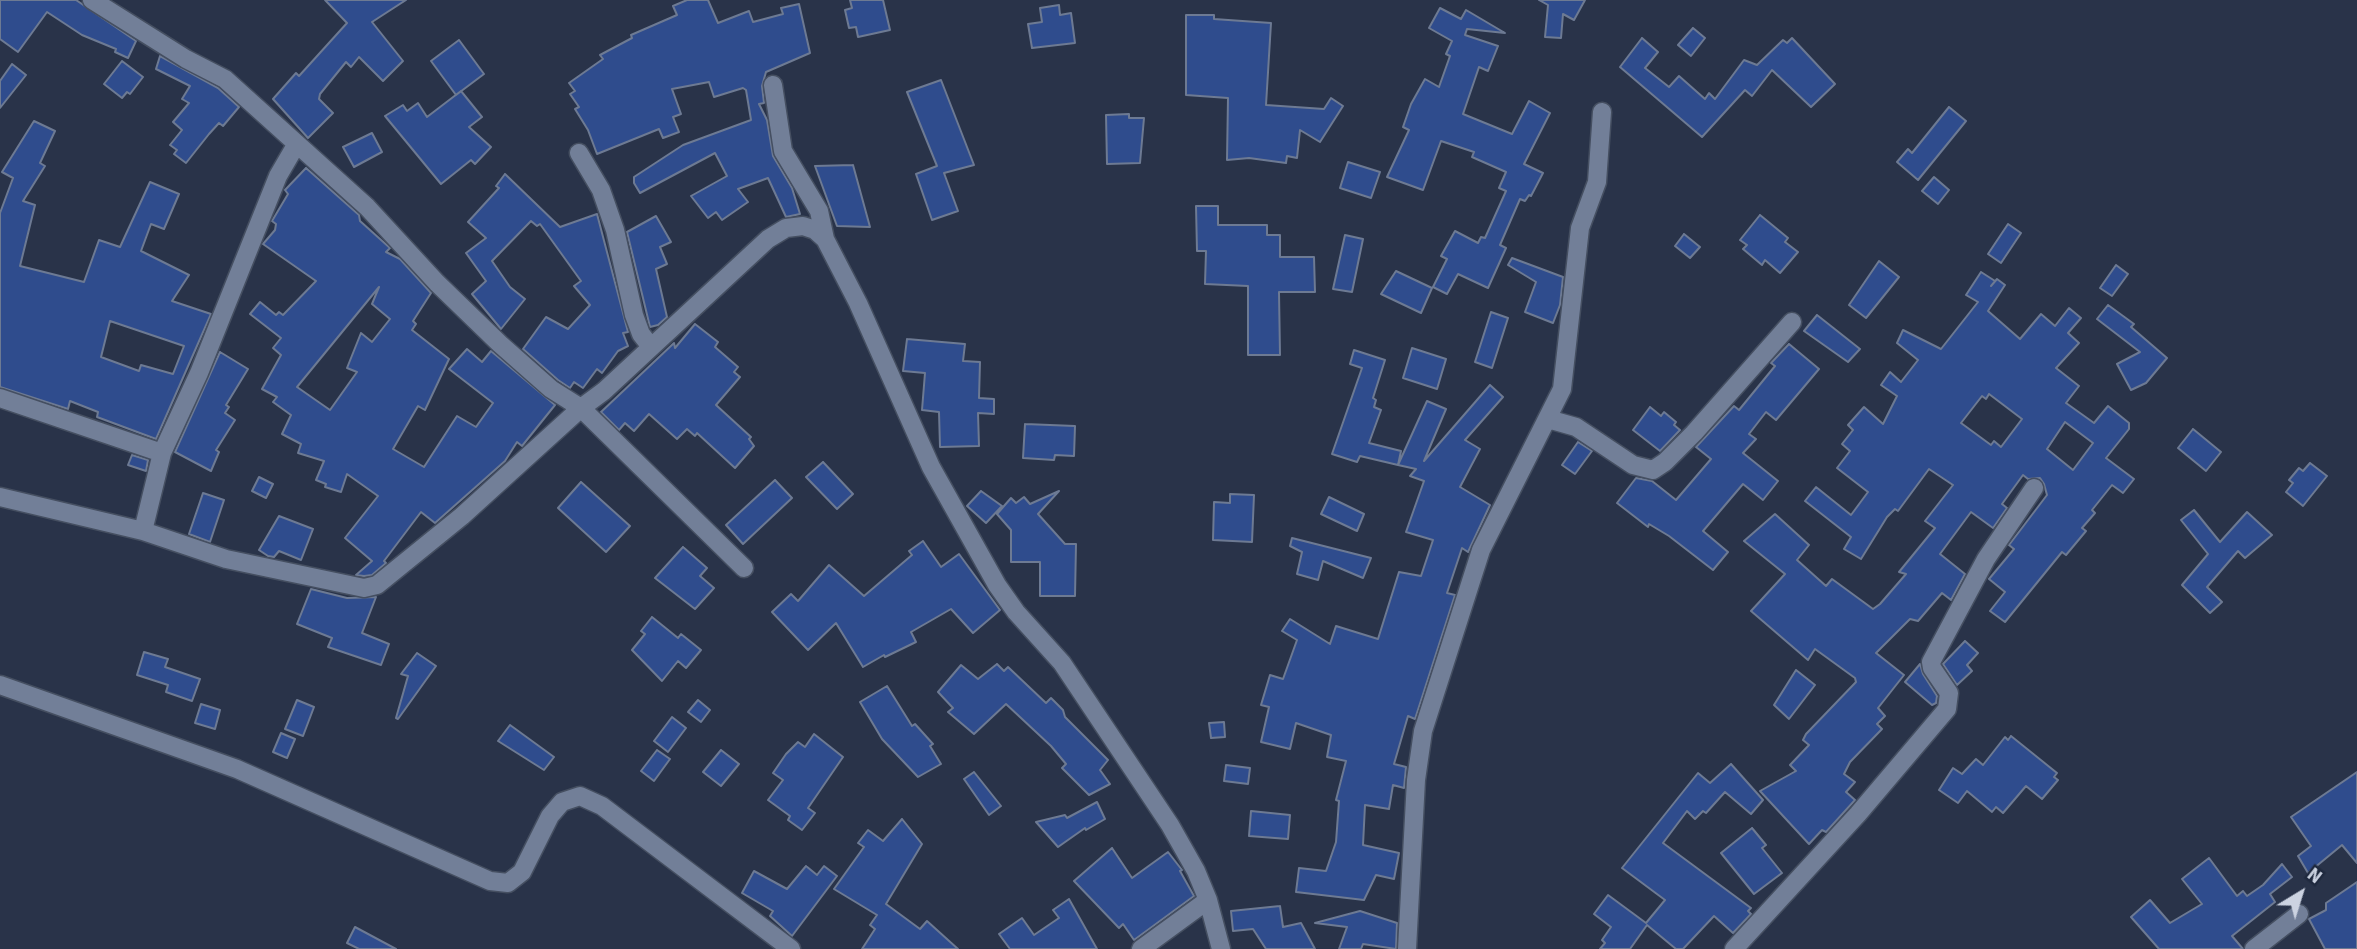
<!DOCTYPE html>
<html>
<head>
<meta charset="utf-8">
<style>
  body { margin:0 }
  #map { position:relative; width:2357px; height:949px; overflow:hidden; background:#293349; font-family:"Source Sans 3",sans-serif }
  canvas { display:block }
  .north { position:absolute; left:2266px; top:858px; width:70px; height:70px; -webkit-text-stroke:5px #1f293e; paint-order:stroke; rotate:38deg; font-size:19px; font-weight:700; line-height:28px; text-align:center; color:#ccd3e1 }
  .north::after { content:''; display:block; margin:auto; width:24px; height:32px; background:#ccd3e1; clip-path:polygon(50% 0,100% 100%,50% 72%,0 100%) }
</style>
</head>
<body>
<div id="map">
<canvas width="2357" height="949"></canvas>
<div class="north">N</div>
</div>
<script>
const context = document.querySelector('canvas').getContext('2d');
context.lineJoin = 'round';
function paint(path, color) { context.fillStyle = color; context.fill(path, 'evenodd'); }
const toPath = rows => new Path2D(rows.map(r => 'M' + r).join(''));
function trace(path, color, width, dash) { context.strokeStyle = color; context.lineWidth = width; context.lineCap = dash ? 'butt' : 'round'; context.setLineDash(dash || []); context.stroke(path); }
const building = toPath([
  [0,0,76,0,136,41,128,58,115,52,116,49,82,35,47,12,18,52,0,39,0,0],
  [325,0,406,0,372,22,403,61,383,81,359,57,351,67,346,62,320,94,319,99,333,113,308,138,273,99,296,73,299,76,347,23,325,0],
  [687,0,708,0,718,23,749,11,753,22,783,14,781,8,799,4,810,53,766,72,762,86,764,103,759,104,767,120,773,156,792,188,800,214,786,217,768,178,738,189,748,202,722,220,716,212,708,218,691,196,727,176,715,153,640,193,634,183,634,177,683,145,751,120,746,90,743,88,714,97,709,82,672,89,681,114,673,117,679,132,663,138,659,129,597,154,588,130,575,109,579,107,570,94,575,91,569,83,603,59,600,55,632,38,631,35,677,15,673,6,687,0],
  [850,0,883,0,890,30,858,37,856,27,849,28,845,10,852,8,850,0],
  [1539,0,1585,0,1574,20,1563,14,1561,38,1545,37,1548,5,1539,0],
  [1059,5,1060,15,1071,13,1075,43,1032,48,1028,24,1042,22,1040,8,1059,5],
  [1440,8,1461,19,1466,10,1505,33,1467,29,1465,35,1498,46,1488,71,1479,67,1463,114,1512,134,1529,101,1550,113,1524,164,1543,173,1531,196,1529,195,1525,201,1520,199,1500,245,1506,248,1488,288,1458,274,1447,294,1433,287,1447,259,1441,256,1455,231,1478,243,1481,237,1485,238,1506,191,1499,188,1506,172,1472,157,1474,152,1441,141,1423,190,1387,177,1409,130,1403,127,1411,104,1425,79,1439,87,1450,56,1446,54,1452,41,1429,28,1440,8],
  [1186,15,1214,15,1214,19,1271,23,1266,105,1324,109,1331,98,1343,106,1320,142,1300,130,1297,158,1287,156,1286,163,1249,158,1227,160,1228,98,1186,95,1186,15],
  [1693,28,1705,38,1691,56,1678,45,1693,28],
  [1642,38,1658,52,1645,68,1669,87,1679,76,1705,99,1709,93,1715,99,1744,60,1757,65,1783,40,1787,43,1792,38,1835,84,1811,107,1772,70,1752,96,1745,90,1702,137,1620,67,1642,38],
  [459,40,484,74,456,95,431,61,459,40],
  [160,56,218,88,239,107,223,126,219,123,209,134,186,163,174,154,177,150,170,145,182,130,173,122,189,103,182,99,190,86,156,69,160,56],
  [122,61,143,77,130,94,127,92,122,98,104,84,122,61],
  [12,64,26,75,0,108,0,81,12,64],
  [941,80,974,165,944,173,958,211,932,220,916,174,937,166,907,92,941,80],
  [461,91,482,117,469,127,491,147,475,164,471,160,441,184,385,116,403,105,407,111,418,103,427,117,461,91],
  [1949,107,1966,121,1918,180,1897,162,1908,149,1912,153,1949,107],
  [1129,114,1129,118,1144,118,1140,163,1107,164,1106,115,1129,114],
  [34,121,55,131,40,163,45,166,23,201,35,205,20,266,84,282,99,240,120,247,150,182,179,194,164,229,151,224,141,251,189,275,172,301,211,314,156,439,97,417,98,412,70,401,68,409,0,387,0,213,13,178,2,172,34,121],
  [110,321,184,346,173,374,141,365,139,371,101,357,110,321],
  [372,133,382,152,354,167,343,147,372,133],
  [1348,162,1380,172,1371,198,1340,188,1348,162],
  [853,165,870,227,837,226,815,166,853,165],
  [306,168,359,215,360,221,390,248,386,252,400,259,431,293,413,321,416,324,412,330,449,359,425,410,418,406,393,449,424,467,457,416,476,427,493,403,449,369,467,349,482,362,491,351,555,405,522,446,517,442,505,461,435,523,421,512,384,561,386,563,372,575,364,576,356,575,372,561,345,538,378,496,347,474,341,492,325,487,326,484,316,480,324,461,298,453,301,444,282,434,291,415,273,402,277,397,262,389,281,355,273,348,281,338,250,314,260,302,276,315,279,312,283,315,316,281,263,244,275,230,276,224,272,221,288,194,285,190,306,168],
  [379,287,372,304,390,319,372,342,361,333,347,368,357,372,330,410,297,387,379,287],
  [505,174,560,227,597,214,628,332,623,333,628,346,618,351,602,373,597,369,583,388,574,382,570,388,558,380,523,349,546,317,568,329,590,305,574,286,581,281,540,224,537,226,531,221,492,261,510,287,525,299,501,329,472,294,486,281,466,253,486,238,468,222,499,188,496,186,505,174],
  [1934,177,1949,190,1938,204,1922,191,1934,177],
  [1196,206,1218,206,1218,225,1267,225,1267,235,1280,235,1280,257,1314,257,1315,292,1279,292,1280,355,1248,355,1248,286,1205,284,1206,251,1197,251,1196,206],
  [1760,215,1788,238,1785,242,1798,252,1780,273,1765,260,1762,265,1743,249,1747,245,1740,240,1760,215],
  [656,216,671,242,660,247,667,264,656,269,667,317,658,325,650,327,627,232,656,216],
  [2008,224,2021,233,2001,263,1988,254,2008,224],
  [1684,234,1700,247,1690,258,1675,246,1684,234],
  [1345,235,1363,239,1352,292,1333,289,1345,235],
  [1512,258,1563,277,1560,305,1553,323,1525,312,1536,282,1508,265,1512,258],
  [1879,261,1899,277,1866,318,1849,305,1879,261],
  [2116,265,2128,274,2112,296,2100,288,2116,265],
  [1396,271,1432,288,1421,313,1381,294,1396,271],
  [1981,272,1995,281,1991,286,1997,279,2005,285,1988,311,2020,339,2041,314,2055,326,2069,308,2081,318,2068,333,2079,343,2056,368,2079,386,2066,403,2094,423,2108,406,2129,423,2129,429,2106,458,2134,479,2123,493,2112,485,2092,510,2095,513,2082,528,2086,531,2066,555,2062,552,2005,622,1990,611,2005,592,1989,579,2014,549,2009,545,2047,495,2044,484,2040,478,2028,479,2023,475,2002,504,2007,508,1993,528,1971,512,1940,554,1965,574,1951,600,1942,593,1918,621,1910,619,1876,653,1904,675,1878,708,1885,716,1877,724,1882,729,1850,762,1844,774,1855,782,1846,792,1855,800,1826,832,1822,830,1809,844,1760,791,1796,771,1790,765,1809,745,1803,740,1806,734,1856,682,1855,678,1815,649,1808,660,1751,611,1785,574,1744,541,1775,514,1809,545,1797,560,1826,586,1832,579,1873,609,1880,604,1906,574,1899,572,1935,528,1925,521,1953,485,1929,469,1898,511,1895,509,1887,517,1861,559,1844,549,1851,537,1805,501,1816,487,1851,515,1868,492,1837,468,1850,451,1842,444,1853,430,1848,425,1864,407,1883,424,1897,396,1881,385,1890,372,1901,382,1918,360,1897,343,1903,330,1941,349,1978,302,1966,295,1981,272],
  [1989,394,2022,419,2001,447,1994,441,1991,445,1961,423,1982,396,1986,399,1989,394],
  [2065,422,2093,443,2073,470,2047,449,2065,422],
  [2108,305,2134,324,2131,327,2167,358,2146,383,2131,390,2117,364,2140,352,2097,319,2108,305],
  [1491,312,1508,318,1492,368,1475,362,1491,312],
  [1817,315,1860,349,1848,362,1804,331,1817,315],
  [695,324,718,342,715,347,738,367,734,372,740,377,716,405,751,437,749,439,754,446,735,468,697,433,695,436,687,429,677,439,649,414,634,431,625,423,619,430,601,412,674,343,675,348,695,324],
  [907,339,965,344,963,361,980,362,979,398,994,399,994,414,978,413,979,446,940,447,939,412,922,410,925,373,903,371,907,339],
  [1789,344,1819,369,1776,420,1766,412,1749,434,1756,439,1743,453,1778,481,1763,500,1743,484,1703,531,1728,552,1713,570,1669,536,1649,524,1648,527,1617,503,1636,478,1652,481,1676,500,1711,459,1696,447,1734,406,1739,410,1775,366,1771,363,1789,344],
  [1412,348,1446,359,1437,389,1403,378,1412,348],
  [1354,350,1385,360,1373,398,1376,400,1374,407,1381,410,1369,443,1401,451,1398,465,1360,456,1357,462,1332,454,1362,368,1350,364,1354,350],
  [220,352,248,369,226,405,229,407,225,413,235,420,216,450,219,452,211,471,175,452,220,352],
  [1490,385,1503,397,1465,440,1480,449,1460,487,1490,505,1468,552,1462,548,1447,593,1455,595,1415,719,1408,716,1394,764,1406,767,1404,788,1393,785,1389,809,1365,805,1363,845,1399,853,1394,879,1376,875,1364,900,1296,892,1299,868,1326,871,1336,842,1339,801,1336,800,1346,761,1327,757,1331,735,1296,723,1290,749,1261,742,1269,707,1261,705,1270,675,1283,679,1297,640,1282,631,1290,619,1330,644,1336,626,1378,639,1399,572,1421,576,1433,540,1406,532,1424,481,1410,476,1416,469,1398,465,1427,401,1446,409,1424,461,1490,385],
  [1650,407,1661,416,1664,412,1676,422,1674,425,1680,430,1660,451,1633,430,1650,407],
  [1025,424,1075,426,1074,456,1055,455,1054,460,1023,458,1025,424],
  [2193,429,2221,452,2206,471,2178,448,2193,429],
  [1578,442,1592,451,1575,474,1562,465,1578,442],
  [132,455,148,460,146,471,128,465,132,455],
  [823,462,853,494,837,509,806,477,823,462],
  [2310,463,2327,476,2303,506,2286,492,2293,483,2289,480,2299,468,2303,471,2310,463],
  [259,477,273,484,266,498,252,491,259,477],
  [775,480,792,498,743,544,726,525,775,480],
  [581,482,630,526,606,552,558,508,581,482],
  [981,491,1002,506,986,523,967,506,981,491],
  [1059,491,1038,514,1065,544,1076,544,1075,596,1040,596,1040,562,1011,562,1011,530,997,514,1011,498,1016,503,1024,497,1030,504,1059,491],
  [203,493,224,500,210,542,189,534,203,493],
  [1230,494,1254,495,1252,542,1213,540,1214,502,1230,503,1230,494],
  [1329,497,1364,514,1357,531,1321,514,1329,497],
  [2194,510,2220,542,2247,512,2272,535,2245,558,2238,551,2207,587,2222,602,2210,613,2182,585,2208,554,2181,520,2194,510],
  [279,516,313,529,301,560,279,551,274,557,268,556,259,550,279,516],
  [1292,538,1371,558,1363,578,1323,561,1318,580,1297,574,1302,552,1290,546,1292,538],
  [923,541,941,567,959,554,1000,610,973,633,951,609,911,632,916,642,885,657,884,655,863,667,836,623,808,650,772,612,791,594,798,601,829,565,864,596,912,555,909,551,923,541],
  [683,547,707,568,700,576,714,588,695,609,655,578,683,547],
  [311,589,347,598,376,597,362,633,389,644,381,665,328,647,332,638,297,624,311,589],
  [652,617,678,638,681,634,701,650,686,668,678,661,662,681,632,650,645,634,641,631,652,617],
  [1965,641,1978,653,1967,665,1972,671,1957,685,1943,664,1965,641],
  [144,652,168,659,165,667,200,679,192,701,166,692,168,685,137,675,144,652],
  [417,653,436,666,398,719,396,718,408,676,401,674,417,653],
  [997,664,1004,671,1008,667,1046,703,1051,698,1063,710,1065,717,1108,760,1100,770,1110,784,1089,795,1062,768,1066,764,1051,746,1006,704,974,734,948,712,953,708,938,692,961,665,978,679,997,664],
  [1920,664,1923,674,1937,696,1936,703,1932,705,1905,682,1920,664],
  [1796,670,1815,685,1789,719,1774,705,1796,670],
  [887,686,912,726,915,724,933,744,930,746,941,764,918,777,882,739,860,702,887,686],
  [297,700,314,707,303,736,285,729,297,700],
  [698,700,710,710,701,722,688,712,698,700],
  [201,704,220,710,215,729,195,723,201,704],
  [672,717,686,728,668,752,654,741,672,717],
  [1224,722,1225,737,1211,738,1209,723,1224,722],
  [510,725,554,757,544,770,498,741,510,725],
  [281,733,295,739,287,758,273,752,281,733],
  [814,734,843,757,808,808,815,813,802,830,788,820,790,816,768,800,783,780,773,773,786,754,798,742,805,747,814,734],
  [2011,736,2057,773,2054,777,2058,780,2042,799,2026,786,2003,813,1996,807,1992,812,1967,791,1958,803,1939,790,1953,768,1962,774,1976,759,1983,765,2005,737,2008,740,2011,736],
  [657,750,670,759,654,781,641,771,657,750],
  [721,750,739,764,721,786,703,772,721,750],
  [1731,764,1763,800,1751,814,1725,792,1706,813,1703,811,1695,819,1687,811,1663,843,1751,908,1748,911,1751,914,1733,933,1714,916,1683,949,1676,949,1647,925,1630,949,1600,949,1605,943,1602,940,1611,927,1594,914,1608,895,1646,923,1665,900,1622,868,1698,773,1710,783,1731,764],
  [1226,765,1250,768,1248,784,1224,781,1226,765],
  [974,772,1001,806,989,815,964,779,974,772],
  [2357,772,2357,863,2342,845,2308,873,2298,856,2311,846,2291,817,2357,772],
  [1097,802,1105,819,1086,830,1085,828,1058,847,1036,822,1065,815,1067,818,1097,802],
  [1251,811,1290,815,1288,839,1249,836,1251,811],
  [902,819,922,844,886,904,920,929,927,921,958,949,862,949,875,929,870,925,877,915,834,889,864,847,858,843,868,830,883,841,902,819],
  [1752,828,1766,845,1762,848,1782,873,1754,894,1721,853,1752,828],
  [1112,848,1132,878,1168,852,1182,870,1180,871,1194,896,1134,940,1123,924,1119,928,1074,881,1112,848],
  [2209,858,2237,896,2243,891,2247,896,2263,885,2282,864,2292,877,2270,894,2275,902,2232,936,2243,949,2159,949,2131,917,2150,900,2170,923,2202,904,2182,879,2209,858],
  [806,866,817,875,824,866,837,876,792,936,770,916,773,911,742,893,754,871,787,889,806,866],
  [2357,882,2357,949,2325,949,2309,919,2326,910,2326,903,2357,882],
  [1069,899,1097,949,1010,949,999,934,1022,918,1034,935,1059,918,1053,910,1069,899],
  [1280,906,1283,927,1301,923,1315,949,1266,949,1253,929,1233,931,1231,911,1280,906],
  [1360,911,1397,923,1396,949,1363,944,1361,949,1339,949,1347,927,1315,923,1360,911],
  [355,927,396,949,359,949,347,943,355,927]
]);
paint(building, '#2f4c8d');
trace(building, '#6d7a93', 2);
const minor = toPath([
  [92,0,186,59,225,79,367,207,437,283,500,344,551,389,581,408,604,391,768,239,786,228,803,226,815,230,825,239,858,303,931,467,997,585,1016,612,1062,663,1170,825,1196,871,1208,900,1221,949],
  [773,85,783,151,819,211,825,239],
  [579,153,601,190,615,230,634,315,641,334,651,347],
  [0,398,162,453],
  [1548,419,1576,427,1633,465,1653,470,1665,462,1694,433,1792,322],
  [0,497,143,531,226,559,364,588,377,585,462,516,581,408,744,568],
  [143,531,162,453,199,373,278,176,296,145],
  [0,685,237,769,490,881,508,883,522,872,550,816,562,802,580,796,602,806,791,949],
  [1141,949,1208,900],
  [1407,949,1416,780,1423,731,1481,550,1562,389,1580,228,1597,182,1602,112],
  [1734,949,1858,814,1947,709,1949,693,1932,668,1931,662,1986,559,2034,488],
  [2254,949,2299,914]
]);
trace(minor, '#454f61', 21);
trace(minor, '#727f98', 18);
</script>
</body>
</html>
